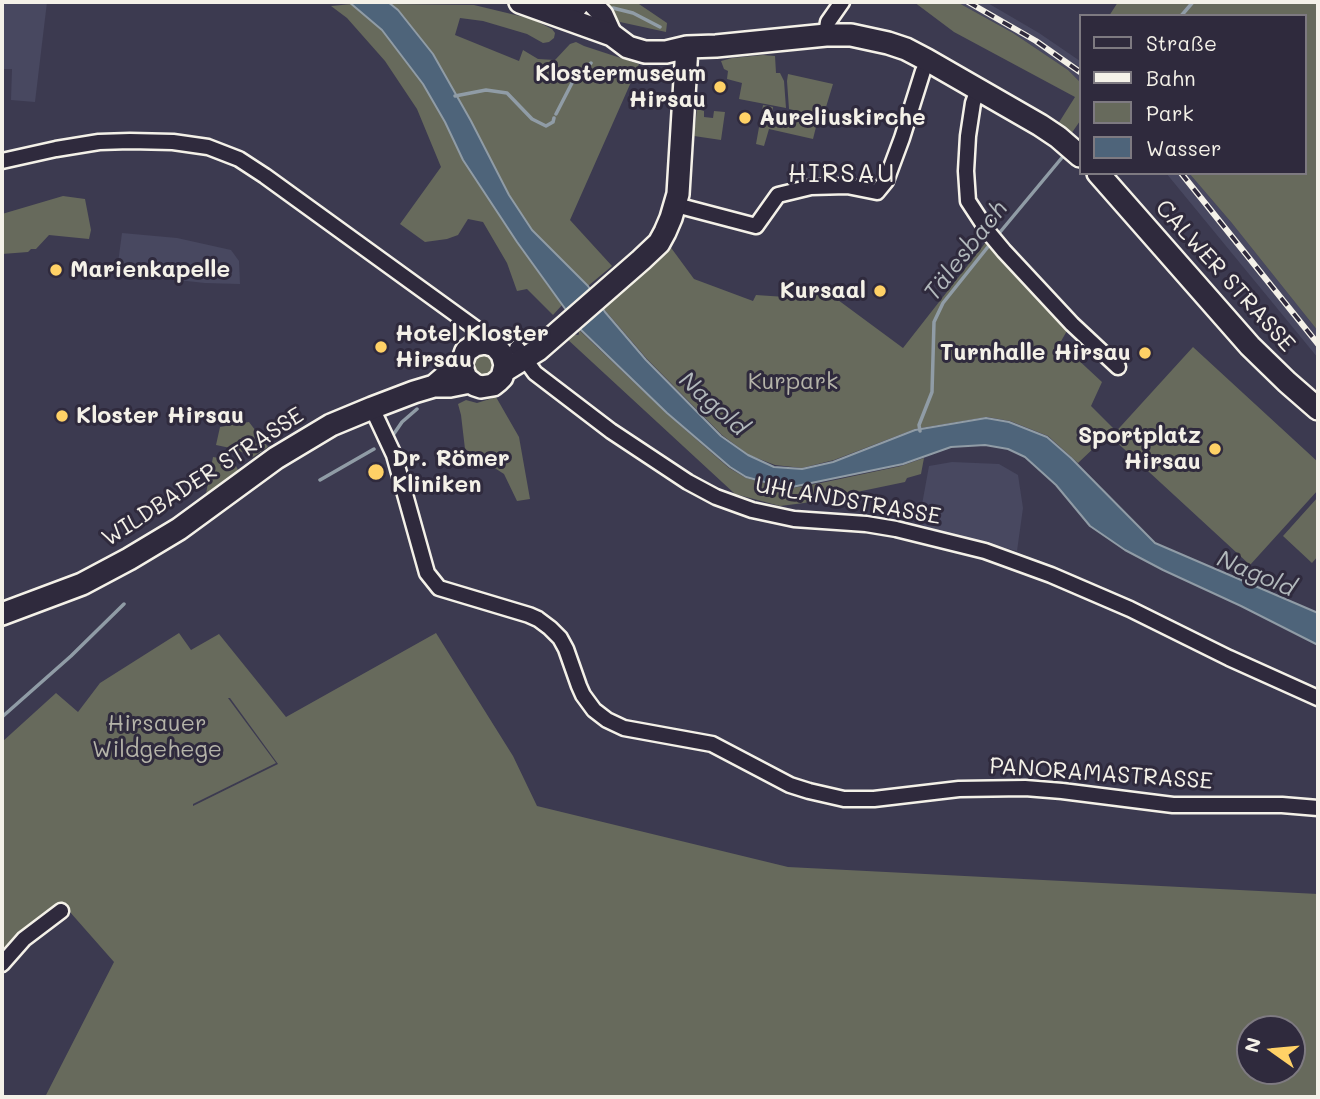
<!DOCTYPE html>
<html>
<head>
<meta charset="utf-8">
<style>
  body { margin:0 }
  #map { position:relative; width:1320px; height:1099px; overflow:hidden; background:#3c3a50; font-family:Mali,sans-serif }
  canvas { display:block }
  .frame { position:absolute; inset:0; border:4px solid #f4f1e8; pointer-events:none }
  .legend { position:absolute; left:1079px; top:14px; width:228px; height:161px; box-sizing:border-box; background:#2f2a3d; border:2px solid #7e7a81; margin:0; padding:9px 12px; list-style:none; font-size:21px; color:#f4f1e8 }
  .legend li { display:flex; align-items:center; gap:14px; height:35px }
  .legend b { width:35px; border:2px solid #7e7a81 }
  .north { position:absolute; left:1236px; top:1015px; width:70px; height:70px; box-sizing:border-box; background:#2f2a3d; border:2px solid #7e7a81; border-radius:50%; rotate:285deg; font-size:19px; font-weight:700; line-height:28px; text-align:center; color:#f4f1e8 }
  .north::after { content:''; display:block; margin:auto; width:24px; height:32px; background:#ffd166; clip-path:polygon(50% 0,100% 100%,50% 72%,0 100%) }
</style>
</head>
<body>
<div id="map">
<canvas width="1320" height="1099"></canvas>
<div class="frame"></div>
<ul class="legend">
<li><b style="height:9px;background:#2f2a3d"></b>Straße</li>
<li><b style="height:9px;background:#f4f1e8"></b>Bahn</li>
<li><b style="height:19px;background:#676a5c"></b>Park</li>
<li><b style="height:19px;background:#4e647a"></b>Wasser</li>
</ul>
<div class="north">N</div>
</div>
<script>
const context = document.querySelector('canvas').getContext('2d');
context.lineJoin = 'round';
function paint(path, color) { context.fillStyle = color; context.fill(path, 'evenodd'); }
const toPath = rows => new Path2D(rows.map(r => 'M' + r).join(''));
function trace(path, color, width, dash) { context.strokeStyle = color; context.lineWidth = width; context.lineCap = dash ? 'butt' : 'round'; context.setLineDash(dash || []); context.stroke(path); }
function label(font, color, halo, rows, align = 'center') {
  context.font = font + ' Mali,sans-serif'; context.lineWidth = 6; context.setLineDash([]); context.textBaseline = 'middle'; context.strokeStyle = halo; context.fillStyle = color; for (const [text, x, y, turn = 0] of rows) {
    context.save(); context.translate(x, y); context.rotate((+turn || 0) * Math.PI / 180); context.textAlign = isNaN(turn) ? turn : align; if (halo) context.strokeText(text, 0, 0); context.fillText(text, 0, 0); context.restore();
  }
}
paint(toPath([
  [2,2,47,2,35,102,11,100,12,69,2,69],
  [957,2,986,2,1039,33,1080,61,1080,82,1068,70,1013,33],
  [1166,173,1189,173,1231,222,1318,331,1318,358],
  [122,233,177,238,231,250,239,261,240,284,205,283,168,279,118,263],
  [952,462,999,464,1018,475,1023,508,1017,551,926,528,919,521,929,466]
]), '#484860');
paint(toPath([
  [607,2,636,2,667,23,666,32,620,22,602,8],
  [914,2,957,2,1013,33,1068,70,1080,82,1080,121,1071,134,1058,124,1075,97,954,32],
  [1118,2,1318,2,1318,331,1231,222,1189,173,1304,173,1304,16,1109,16],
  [352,4,382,30,423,84,445,122,463,160,517,242,550,289,563,304,553,315,527,289,517,291,507,263,483,222,468,219,458,235,447,239,425,242,400,224,441,167,417,109,385,61,347,18,331,6],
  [391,4,474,5,532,19,552,29,555,33,554,38,549,42,543,43,527,34,483,21,460,18,455,35,519,61,523,50,538,59,555,60,570,44,576,42,584,46,639,64,570,220,612,266,588,286,532,230,509,195,471,121,433,54,398,10],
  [763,55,775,56,776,73,780,73,784,81,786,108,739,99,742,83,727,79,728,71,724,69,721,61,732,58],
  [788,74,833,84,823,117,789,109,787,81],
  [763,105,773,107,772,114,797,119,798,117,816,121,817,123,813,139,769,129,764,146,756,144],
  [697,109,704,111,704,117,713,118,714,111,725,112,721,140,694,136],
  [63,196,85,199,91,230,89,239,49,235,36,249,31,249,28,252,2,254,2,214],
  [986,242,1068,329,1060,343,1102,382,1091,406,1114,429,1078,463,1048,436,1010,421,987,417,915,429,834,460,802,468,775,465,749,455,722,435,647,359,603,308,644,271,669,245,694,279,753,301,756,295,800,298,815,283,903,348],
  [578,329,667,414,729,468,746,478,787,489,821,483,901,466,924,458,921,474,907,478,905,482,804,503,780,506,735,494,566,338,571,334,578,335,579,334],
  [1193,347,1318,462,1318,490,1250,565,1111,437],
  [486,353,494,357,496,370,484,379,473,373,472,361,477,355],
  [496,397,519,437,530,499,517,501,504,474,465,449,461,415,458,404,466,400,477,403],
  [249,422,268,447,253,457,235,449,216,445,220,427],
  [213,457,230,460,235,464,239,472,205,499],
  [1318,497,1318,556,1312,563,1283,536],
  [179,633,191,650,219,634,286,717,436,633,513,756,537,806,788,867,1318,894,1318,1097,45,1097,114,962,62,903,24,931,2,953,2,742,56,693,78,712,100,683],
  [228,698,230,698,278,764,193,806,193,804,276,763],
  [1250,1029,1292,1029,1292,1071,1250,1071]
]), '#676a5c');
const water = toPath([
  [349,2,388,2,398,10,433,54,471,121,509,195,532,230,588,286,605,312,646,360,721,436,748,455,774,467,802,469,833,462,915,430,986,418,1009,422,1047,437,1071,458,1155,543,1318,613,1318,645,1241,606,1163,570,1125,550,1090,526,1056,485,1025,457,1008,449,985,445,951,447,903,464,787,488,746,477,730,467,667,413,579,328,517,242,463,160,445,122,423,84,382,30,349,2]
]);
paint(water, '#4e647a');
trace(water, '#909ca6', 2);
trace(toPath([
  [610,10,613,8,633,13,660,27],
  [1181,16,1193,2],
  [455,96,486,90,507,93,532,119,546,126,553,122,554,118],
  [556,114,572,83,591,63],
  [996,237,1065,154],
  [920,431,919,425,932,392,934,322,943,303,991,243],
  [391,438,402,422,417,409],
  [320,480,374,449],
  [2,717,71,656,124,604]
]), '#909ca6', 3.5);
const minor = toPath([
  [826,35,828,22,842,2],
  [978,89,973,103,968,136,966,171,968,201,989,233,1004,251,1072,324,1118,367],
  [2,161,56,149,99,142,130,141,173,142,208,147,239,159,265,176,475,328,485,343],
  [676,205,756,226,778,195,811,187,847,186,877,192,886,181,902,138,923,71],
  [517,348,535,373,611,431,688,482,716,497,752,510,794,519,866,524,896,529,985,551,1051,575,1130,609,1229,658,1318,698],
  [372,408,394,455,427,573,439,588,529,615,538,619,550,628,560,638,566,649,579,686,583,695,594,710,607,720,624,728,712,744,790,785,809,791,844,799,874,799,959,789,1025,788,1062,791,1173,805,1282,805,1318,808],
  [2,964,24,939,61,911]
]);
const secondary = toPath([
  [562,2,562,8,568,19,581,2],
  [591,2,603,15,612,35]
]);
const primary = toPath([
  [520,2,612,35,628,47,645,52,666,52,687,47,716,46,826,35,851,35,888,43,906,49,927,60,1040,125,1058,137,1080,156],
  [1098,173,1250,346,1287,382,1318,409],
  [504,371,538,350,641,260,659,243,665,232,671,218,678,194,687,47],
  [434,386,462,362,466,351,475,345,485,343,495,346,502,354,505,365,502,377,498,381,493,385,481,387,475,385,466,378,462,367,462,362],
  [2,614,82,584,129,559,179,529,276,458,331,425,372,408,414,392,434,386,450,386,470,382]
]);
trace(minor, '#f4f1e8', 19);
trace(secondary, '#f4f1e8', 24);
trace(primary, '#f4f1e8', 26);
trace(minor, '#2f2a3d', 14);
trace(secondary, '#2f2a3d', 19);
trace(primary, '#2f2a3d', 21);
const rail = toPath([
  [968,2,1036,41,1080,72],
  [1181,173,1318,344]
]);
trace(rail, '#f4f1e8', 6);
trace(rail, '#2f2a3d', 3.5, [10]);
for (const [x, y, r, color] of [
  [720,87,7,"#ffd166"],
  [745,118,7,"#ffd166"],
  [56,270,7,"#ffd166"],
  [880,291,7,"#ffd166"],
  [381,347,7,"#ffd166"],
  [1145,353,7,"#ffd166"],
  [62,416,7,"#ffd166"],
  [1215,449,7,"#ffd166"],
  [376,472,9,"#ffd166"]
]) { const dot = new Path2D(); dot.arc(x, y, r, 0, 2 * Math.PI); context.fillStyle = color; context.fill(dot); trace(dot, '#2f2a3d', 2.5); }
label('bold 23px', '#f4f1e8', '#2f2a3d', [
  ["Klostermuseum",706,74,"right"],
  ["Hirsau",706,100,"right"],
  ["Aureliuskirche",759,118],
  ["Marienkapelle",70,270],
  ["Kursaal",866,291,"right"],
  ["Hotel Kloster",395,334],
  ["Hirsau",395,360],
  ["Turnhalle Hirsau",1131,353,"right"],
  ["Kloster Hirsau",76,416],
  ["Sportplatz",1201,436,"right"],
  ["Hirsau",1201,462,"right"],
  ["Dr. Römer",392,459],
  ["Kliniken",392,485]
], 'left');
label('23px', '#f4f1e8', '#2f2a3d', [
  ["CALWER STRASSE",1225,276,48],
  ["WILDBADER STRASSE",203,477,-33],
  ["UHLANDSTRASSE",848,501,10],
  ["PANORAMASTRASSE",1101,774,4]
]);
label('23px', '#b5b4a9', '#2f2a3d', [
  ["Kurpark",793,382],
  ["Hirsauer",157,724],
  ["Wildgehege",157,750]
]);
label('italic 24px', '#b2b9bc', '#2f2a3d', [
  ["Tälesbach",966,251,-52],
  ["Nagold",713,404,42],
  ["Nagold",1256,574,23]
]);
context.letterSpacing = '2px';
label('26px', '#f4f1e8', '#2f2a3d', [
  ["HIRSAU",842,174]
]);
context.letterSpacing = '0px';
</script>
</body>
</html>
